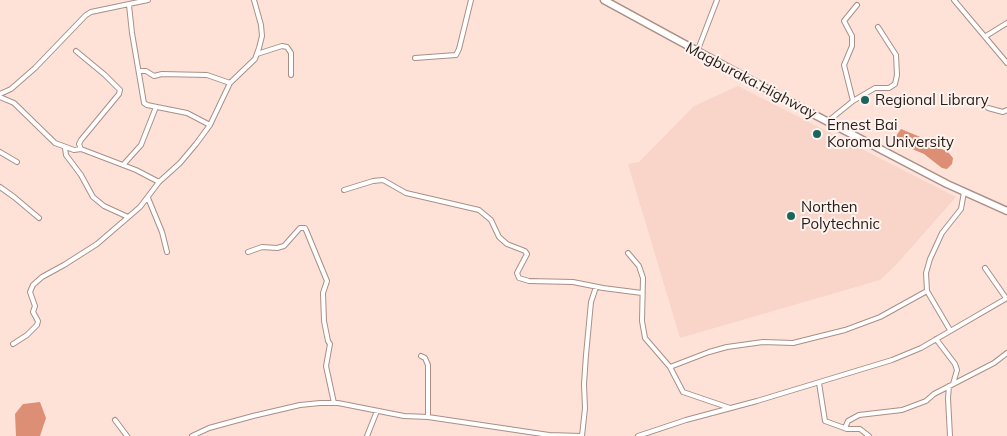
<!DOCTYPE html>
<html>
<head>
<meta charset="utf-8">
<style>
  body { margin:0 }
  canvas { display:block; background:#fee2d8 }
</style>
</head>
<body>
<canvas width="1007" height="436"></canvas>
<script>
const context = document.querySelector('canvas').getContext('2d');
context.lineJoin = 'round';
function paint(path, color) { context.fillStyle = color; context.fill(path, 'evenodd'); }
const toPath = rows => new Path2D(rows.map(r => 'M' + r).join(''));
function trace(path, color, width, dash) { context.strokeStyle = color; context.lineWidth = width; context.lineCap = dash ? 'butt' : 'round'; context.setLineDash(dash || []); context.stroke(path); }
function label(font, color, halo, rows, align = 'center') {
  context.font = font + ' Mulish,sans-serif'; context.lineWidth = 4; context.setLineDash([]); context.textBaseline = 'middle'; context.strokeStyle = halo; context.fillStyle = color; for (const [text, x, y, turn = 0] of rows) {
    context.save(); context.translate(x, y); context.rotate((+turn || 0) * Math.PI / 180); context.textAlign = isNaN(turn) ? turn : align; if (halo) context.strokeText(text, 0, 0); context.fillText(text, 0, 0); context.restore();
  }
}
paint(toPath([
  [738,86,956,197,895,266,880,280,680,338,628,164,639,162,694,106]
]), '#f9d4c8');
paint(toPath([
  [901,129,930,141,933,146,947,151,953,158,952,164,947,169,942,168,924,154,898,143,896,136],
  [40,402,46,418,40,436,16,436,15,414,23,404]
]), '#dc8f74');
const minor = toPath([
  [954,0,1007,63],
  [129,5,132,33,144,103,147,105,187,113,210,125],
  [986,36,1007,23],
  [76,51,105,75,120,90,119,94,81,140,79,144,81,149],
  [697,52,717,0],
  [257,54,282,46,287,47,291,53,291,75],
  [415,58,456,55,459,49,471,0],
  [139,71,146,71,154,76,162,74,207,75,230,83],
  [0,94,11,89,35,68,86,15,91,12,148,0],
  [0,97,14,103,55,143,74,150,81,149,136,170,159,182],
  [853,101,844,65,852,46,852,36,844,21,857,5],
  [988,108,1003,112,1007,110],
  [827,122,853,101,875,88,889,88,895,84,897,75,896,55,878,27],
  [65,148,66,155,81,175,93,197,104,206,128,217],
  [0,152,17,162],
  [123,165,141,145,156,107],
  [0,187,14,197,39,218],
  [344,190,373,181,383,180,406,193,479,210,491,220,499,237,507,244,525,251,527,254,517,273,519,278,529,281,573,282,603,288,642,293],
  [148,198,162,232,167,252],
  [248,252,262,247,277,248,284,246,300,228,305,228,306,230,327,281,323,293,324,321,328,341,330,344,326,366,334,403],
  [628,253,639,266,643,278,642,321,645,338,670,367,683,392,730,408],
  [985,268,1006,298],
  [950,330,927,291,926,273,930,259,942,233,961,209,964,192],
  [936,339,955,364,957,370,953,384],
  [13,344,27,335,37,325,38,321,33,312,35,306,30,292,33,285,42,277,64,265,97,244,140,207,159,182,180,163,196,144,210,125,230,83,255,59,259,48,262,36,261,25,254,0],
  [421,356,425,358,428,365,428,417],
  [670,367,709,352,727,347,763,342,793,343,845,330,880,317,927,291],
  [819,383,825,421,847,429,860,429,869,436],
  [949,386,948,398,950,436],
  [115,420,127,436],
  [845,428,848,421,859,415,902,410,926,401,934,394,994,363,1007,353],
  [192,436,209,428,253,416,300,405,320,403,338,403,404,416,428,417,549,435,581,436],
  [367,436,377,411],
  [582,436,585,408,584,384,586,355,591,302,596,287],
  [638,436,686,420,757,401,892,360,921,348,1007,298]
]);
const primary = toPath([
  [604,0,813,114,947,184,1007,211]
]);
trace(minor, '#a98f86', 6);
trace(primary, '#a98f86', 9);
trace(minor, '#fff', 4);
trace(primary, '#fff', 6);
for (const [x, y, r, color] of [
  [865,100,5,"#1b655b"],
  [817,134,5,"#1b655b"],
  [791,216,5,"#1b655b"]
]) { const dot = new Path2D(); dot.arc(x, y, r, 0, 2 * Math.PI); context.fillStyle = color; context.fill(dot); trace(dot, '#fff3ef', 2); }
label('15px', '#261c18', '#fff3ef', [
  ["Magburaka Highway",751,81,28]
]);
label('15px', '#261c18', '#fff3ef', [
  ["Regional Library",875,100],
  ["Ernest Bai",827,125],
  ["Koroma University",827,142],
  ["Northen",801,207],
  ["Polytechnic",801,224]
], 'left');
</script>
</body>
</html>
